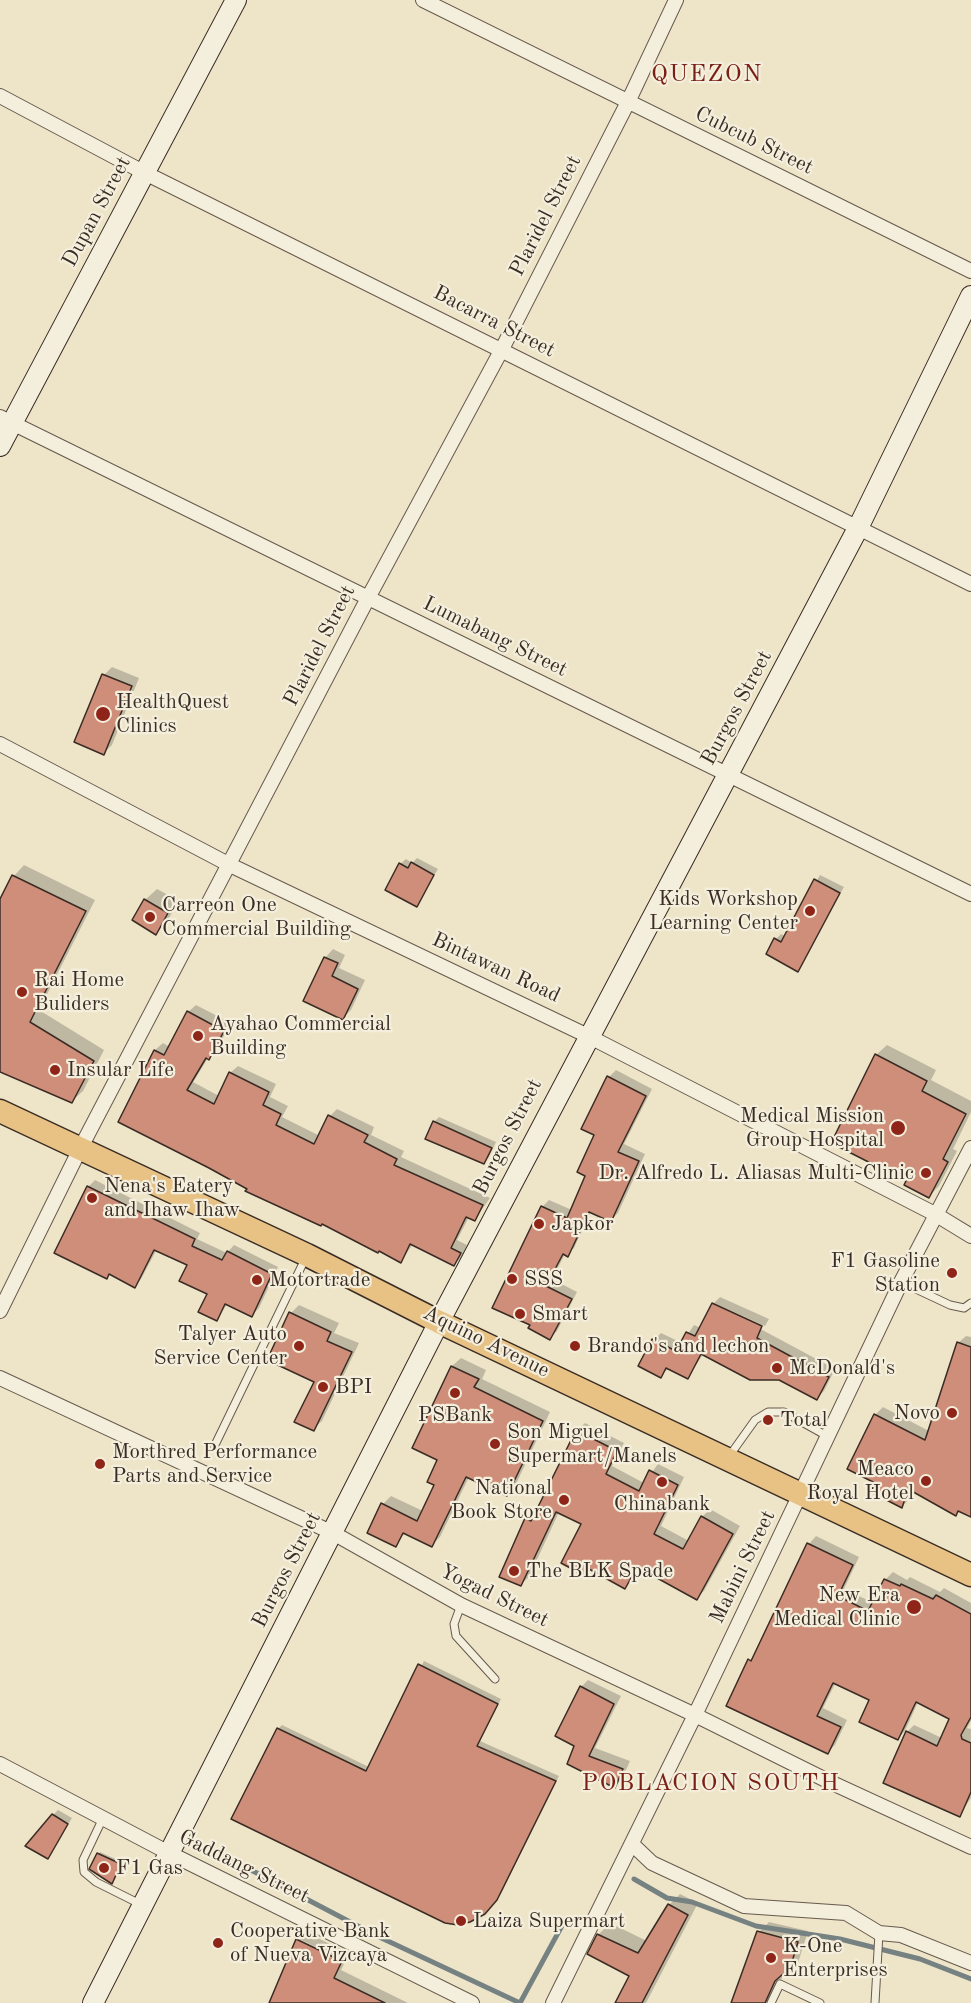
<!DOCTYPE html>
<html>
<head>
<meta charset="utf-8">
<style>
  body { margin:0 }
  canvas { display:block; background:#eee5c9 }
</style>
</head>
<body>
<canvas width="971" height="2003"></canvas>
<script>
const context = document.querySelector('canvas').getContext('2d');
context.lineJoin = 'round';
function paint(path, color) { context.fillStyle = color; context.fill(path, 'evenodd'); }
const toPath = rows => new Path2D(rows.map(r => 'M' + r).join(''));
function trace(path, color, width, dash) { context.strokeStyle = color; context.lineWidth = width; context.lineCap = dash ? 'butt' : 'round'; context.setLineDash(dash || []); context.stroke(path); }
function label(font, color, halo, rows, align = 'center') {
  context.font = font + ' "Old Standard TT",serif'; context.lineWidth = 4.5; context.setLineDash([]); context.textBaseline = 'middle'; context.strokeStyle = halo; context.fillStyle = color; for (const [text, x, y, turn = 0] of rows) {
    context.save(); context.translate(x, y); context.rotate((+turn || 0) * Math.PI / 180); context.textAlign = isNaN(turn) ? turn : align; if (halo) context.strokeText(text, 0, 0); context.fillText(text, 0, 0); context.restore();
  }
}
paint(toPath([
  [112,667,139,678,112,745,104,753,104,675],
  [417,858,438,869,416,905,400,864,406,859,412,863],
  [24,865,95,900,39,1010,104,1050,83,1091,72,1101,0,1069,0,903,14,876],
  [820,875,844,887,798,970,776,939,781,934,785,936],
  [157,889,179,901,167,921,156,933,145,900],
  [333,949,345,955,339,968,365,980,351,1010,343,1018,325,958],
  [196,1005,231,1023,216,1050,208,1058,193,1082,219,1096,230,1073,238,1066,276,1084,270,1097,288,1106,282,1117,320,1136,330,1116,337,1109,374,1127,371,1135,404,1151,401,1157,490,1198,475,1219,469,1217,457,1240,467,1245,462,1257,454,1264,413,1244,401,1261,322,1222,281,1207,120,1122,155,1050,163,1043,170,1047,188,1012],
  [887,1045,936,1070,931,1080,971,1101,971,1112,953,1149,957,1151,939,1186,929,1196,876,1055],
  [616,1070,652,1089,624,1144,645,1154,618,1213,611,1220,591,1211,574,1248,565,1254,552,1279,577,1292,557,1331,550,1338,532,1324,494,1307,542,1207,549,1200,572,1210,587,1175,609,1077],
  [439,1117,496,1142,489,1157,484,1163,434,1122],
  [95,1180,200,1233,197,1239,227,1253,234,1245,278,1267,259,1308,252,1315,228,1303,217,1319,209,1293,189,1264,157,1249,141,1279,135,1286,111,1273,107,1278,56,1252,88,1187],
  [720,1297,769,1319,765,1326,714,1303],
  [714,1304,835,1369,824,1391,817,1398,779,1378,704,1353,688,1377,668,1369,660,1376,654,1340,661,1333,682,1343,694,1325,701,1328],
  [299,1305,339,1323,334,1333,359,1343,322,1421,313,1429,316,1381,291,1313],
  [966,1336,971,1337,971,1515,960,1510,956,1514,912,1490,909,1499,902,1507,877,1483,849,1468,875,1415,883,1407,929,1431,958,1343],
  [461,1358,486,1370,482,1379,550,1412,515,1486,506,1494,469,1477,440,1537,432,1545,406,1532,395,1545,383,1504,391,1496,423,1511,436,1484,439,1459,414,1447,452,1366],
  [585,1423,624,1443,612,1466,644,1483,658,1464,684,1477,661,1526,689,1541,702,1517,710,1509,740,1526,704,1591,696,1598,639,1567,625,1587,591,1569,585,1574,583,1524,559,1512,529,1577,521,1584,501,1576,527,1519,534,1511,537,1512,577,1431],
  [816,1536,859,1557,844,1589,874,1603,885,1580,893,1572,907,1580,910,1577,940,1592,944,1588,971,1603,971,1721,967,1728,971,1729,971,1798,959,1815,907,1732,914,1725,942,1738,951,1719,918,1702,905,1731,898,1738,871,1699,836,1682,823,1708,847,1720,835,1745,828,1752,750,1660,755,1655,809,1544],
  [424,1661,501,1699,480,1741,559,1776,501,1894,489,1908,278,1729,282,1725,369,1767],
  [588,1680,621,1696,595,1748,630,1761,622,1779,615,1786,576,1745,581,1687],
  [58,1810,72,1818,48,1857,53,1815],
  [100,1852,122,1862,114,1879,98,1854],
  [680,1894,698,1903,646,2003,616,2003,631,1975,589,1954,598,1935,610,1923,647,1941,669,1905],
  [769,1922,808,1931,798,1963,788,1974,784,1972,773,2003,733,2003,759,1932],
  [305,1932,349,1953,345,1961,299,1939,299,1942,344,1964,341,1970,408,2003,270,2003,297,1940]
]), '#0003');
trace(toPath([
  [209,1848,375,1935,520,2003,564,1922],
  [634,1879,667,1898,692,1902,756,1926,840,1939,920,1959,971,1979]
]), '#768282', 5);
const building = toPath([
  [102,674,132,686,104,755,74,742,102,674],
  [411,862,434,875,417,907,385,890,399,863,408,868,411,862],
  [12,875,86,911,30,1022,94,1061,72,1103,0,1072,0,899,12,875],
  [814,879,840,893,798,972,766,954,774,938,781,942,814,879],
  [144,899,168,913,156,935,132,920,144,899],
  [324,957,338,963,332,976,358,989,343,1020,303,1001,324,957],
  [187,1011,224,1031,209,1060,206,1058,187,1090,214,1104,229,1072,269,1092,263,1105,281,1114,276,1125,314,1144,328,1115,368,1135,364,1142,397,1159,394,1165,483,1205,475,1221,466,1217,451,1248,461,1253,454,1266,410,1244,401,1263,379,1251,378,1253,322,1224,321,1226,245,1191,247,1189,209,1168,118,1122,154,1050,164,1055,187,1011],
  [875,1054,927,1081,922,1091,966,1114,943,1159,948,1162,929,1198,904,1185,906,1181,831,1143,875,1054],
  [607,1076,646,1096,618,1152,639,1161,611,1222,589,1212,568,1257,563,1254,546,1286,572,1299,550,1340,528,1328,530,1325,492,1308,541,1206,567,1218,585,1176,577,1172,594,1135,581,1129,607,1076],
  [433,1121,492,1148,484,1164,425,1139,433,1121],
  [87,1186,195,1239,192,1246,222,1260,227,1251,272,1274,252,1317,225,1304,217,1321,198,1312,207,1294,179,1281,187,1265,154,1250,135,1288,109,1274,107,1279,54,1253,87,1186],
  [712,1303,762,1326,757,1338,829,1377,817,1400,779,1380,750,1380,701,1354,688,1379,666,1368,661,1378,638,1366,652,1339,676,1351,686,1332,695,1336,712,1303],
  [289,1312,331,1332,327,1341,352,1352,314,1431,294,1422,314,1382,267,1360,289,1312],
  [957,1342,971,1347,971,1517,958,1511,956,1516,908,1489,902,1508,871,1492,875,1483,847,1469,874,1414,925,1440,957,1342],
  [451,1366,479,1379,474,1387,543,1421,507,1496,466,1477,432,1547,403,1533,396,1547,367,1533,381,1503,417,1521,434,1485,427,1482,437,1460,412,1448,451,1366],
  [576,1430,617,1451,606,1474,639,1491,649,1470,678,1485,654,1534,683,1549,701,1516,733,1534,697,1600,637,1567,625,1589,589,1569,585,1576,561,1563,581,1524,556,1512,521,1586,499,1577,525,1518,531,1521,576,1430],
  [807,1543,853,1565,838,1596,868,1611,884,1579,900,1586,901,1584,933,1599,936,1595,971,1614,971,1717,961,1735,962,1739,971,1743,971,1792,960,1817,883,1783,906,1731,937,1746,949,1719,916,1702,898,1740,859,1722,869,1700,833,1683,817,1716,841,1727,828,1754,726,1706,748,1659,751,1661,807,1543],
  [418,1664,498,1704,477,1746,556,1781,497,1900,485,1914,470,1922,458,1925,445,1923,231,1819,277,1728,366,1771,418,1664],
  [580,1686,614,1704,589,1756,623,1769,615,1788,567,1764,574,1746,555,1736,580,1686],
  [52,1814,68,1824,48,1859,25,1846,52,1814],
  [97,1853,121,1864,112,1884,89,1869,97,1853],
  [668,1904,688,1915,642,2003,615,2003,629,1976,587,1954,597,1934,638,1953,668,1904],
  [757,1931,798,1942,788,1975,783,1974,775,1981,765,2003,731,2003,757,1931],
  [296,1939,342,1961,334,1978,385,2003,269,2003,296,1939]
]);
paint(building, '#ce8e79');
trace(building, '#3a2c24', 1.5);
const lane = toPath([
  [901,1282,950,1305,964,1308,971,1303],
  [214,1447,306,1257],
  [730,1455,755,1420,768,1412,784,1412,827,1436],
  [461,1605,454,1624,456,1636,495,1679],
  [103,1818,83,1860,84,1872,96,1882,140,1904],
  [771,2003,780,1984,820,2003],
  [875,2003,879,1933]
]);
const street = toPath([
  [423,0,971,271],
  [0,96,145,173,971,584],
  [0,417,971,894],
  [0,744,230,865,588,1036,935,1214,971,1236],
  [0,1311,80,1149,368,598,502,349,628,102,676,0],
  [0,1378,333,1533,461,1605,695,1715,830,1782,971,1847],
  [0,1764,169,1853,472,2003],
  [632,1844,652,1863,744,1906,846,1913,879,1933,901,1935,971,1963],
  [553,2003,695,1715,901,1282,971,1148]
]);
const secondary = toPath([
  [0,446,236,0],
  [93,2003,439,1322,857,530,971,296]
]);
const primary = toPath([
  [0,1111,307,1255,439,1322,971,1575]
]);
trace(lane, '#675a4d', 9);
trace(street, '#675a4d', 16);
trace(secondary, '#3a2c24', 22);
trace(primary, '#3a2c24', 25);
trace(lane, '#f4eedc', 7);
trace(street, '#f4eedc', 14);
trace(secondary, '#f4eedc', 20);
trace(primary, '#e7c284', 22);
for (const [x, y, r, color] of [
  [103,714,8,"#8f2418"],
  [810,911,6,"#8f2418"],
  [150,917,6,"#8f2418"],
  [22,992,6,"#8f2418"],
  [198,1036,6,"#8f2418"],
  [55,1070,6,"#8f2418"],
  [898,1128,8,"#8f2418"],
  [926,1173,6,"#8f2418"],
  [92,1198,6,"#8f2418"],
  [539,1224,6,"#8f2418"],
  [952,1273,6,"#8f2418"],
  [512,1279,6,"#8f2418"],
  [257,1280,6,"#8f2418"],
  [520,1314,6,"#8f2418"],
  [299,1346,6,"#8f2418"],
  [575,1346,6,"#8f2418"],
  [777,1368,6,"#8f2418"],
  [323,1387,6,"#8f2418"],
  [455,1393,6,"#8f2418"],
  [952,1413,6,"#8f2418"],
  [768,1420,6,"#8f2418"],
  [495,1444,6,"#8f2418"],
  [100,1464,6,"#8f2418"],
  [926,1481,6,"#8f2418"],
  [662,1482,6,"#8f2418"],
  [564,1500,6,"#8f2418"],
  [514,1571,6,"#8f2418"],
  [914,1607,8,"#8f2418"],
  [104,1868,6,"#8f2418"],
  [461,1921,6,"#8f2418"],
  [218,1943,6,"#8f2418"],
  [771,1958,6,"#8f2418"]
]) { const dot = new Path2D(); dot.arc(x, y, r, 0, 2 * Math.PI); context.fillStyle = color; context.fill(dot); trace(dot, '#f4eedc', 2); }
label('21px', '#3a2c24', '#f4eedc', [
  ["Cubcub Street",754,141,26],
  ["Dupan Street",97,212,-62],
  ["Plaridel Street",546,216,-63],
  ["Bacarra Street",494,322,27],
  ["Lumabang Street",495,637,26],
  ["Plaridel Street",320,646,-63],
  ["Burgos Street",737,708,-62],
  ["Bintawan Road",496,968,25],
  ["Burgos Street",508,1137,-63],
  ["Aquino Avenue",486,1342,26],
  ["Mabini Street",743,1567,-64],
  ["Burgos Street",287,1570,-63],
  ["Yogad Street",494,1596,26],
  ["Gaddang Street",244,1867,26]
]);
label('21px', '#3a2c24', '#f4eedc', [
  ["HealthQuest",116,702],
  ["Clinics",116,726],
  ["Kids Workshop",798,899,"right"],
  ["Learning Center",798,923,"right"],
  ["Carreon One",162,905],
  ["Commercial Building",162,929],
  ["Rai Home",34,980],
  ["Buliders",34,1004],
  ["Ayahao Commercial",210,1024],
  ["Building",210,1048],
  ["Insular Life",67,1070],
  ["Medical Mission",884,1116,"right"],
  ["Group Hospital",884,1140,"right"],
  ["Dr. Alfredo L. Aliasas Multi-Clinic",914,1173,"right"],
  ["Nena's Eatery",104,1186],
  ["and Ihaw Ihaw",104,1210],
  ["Japkor",551,1224],
  ["F1 Gasoline",940,1261,"right"],
  ["Station",940,1285,"right"],
  ["SSS",524,1279],
  ["Motortrade",269,1280],
  ["Smart",532,1314],
  ["Talyer Auto",287,1334,"right"],
  ["Service Center",287,1358,"right"],
  ["Brando's and lechon",587,1346],
  ["McDonald's",789,1368],
  ["BPI",335,1387],
  ["Novo",940,1413,"right"],
  ["PSBank",455,1415,"center"],
  ["Total",780,1420],
  ["Son Miguel",507,1432],
  ["Supermart/Manels",507,1456],
  ["Morthred Performance",112,1452],
  ["Parts and Service",112,1476],
  ["Meaco",914,1469,"right"],
  ["Royal Hotel",914,1493,"right"],
  ["National",552,1488,"right"],
  ["Book Store",552,1512,"right"],
  ["Chinabank",662,1504,"center"],
  ["The BLK Spade",526,1571],
  ["New Era",900,1595,"right"],
  ["Medical Clinic",900,1619,"right"],
  ["F1 Gas",116,1868],
  ["Laiza Supermart",473,1921],
  ["Cooperative Bank",230,1931],
  ["of Nueva Vizcaya",230,1955],
  ["K-One",783,1946],
  ["Enterprises",783,1970]
], 'left');
context.letterSpacing = '1.5px';
label('24px', '#7a1f14', '#f4eedc', [
  ["QUEZON",707,75],
  ["POBLACION SOUTH",711,1784]
]);
context.letterSpacing = '0px';
</script>
</body>
</html>
